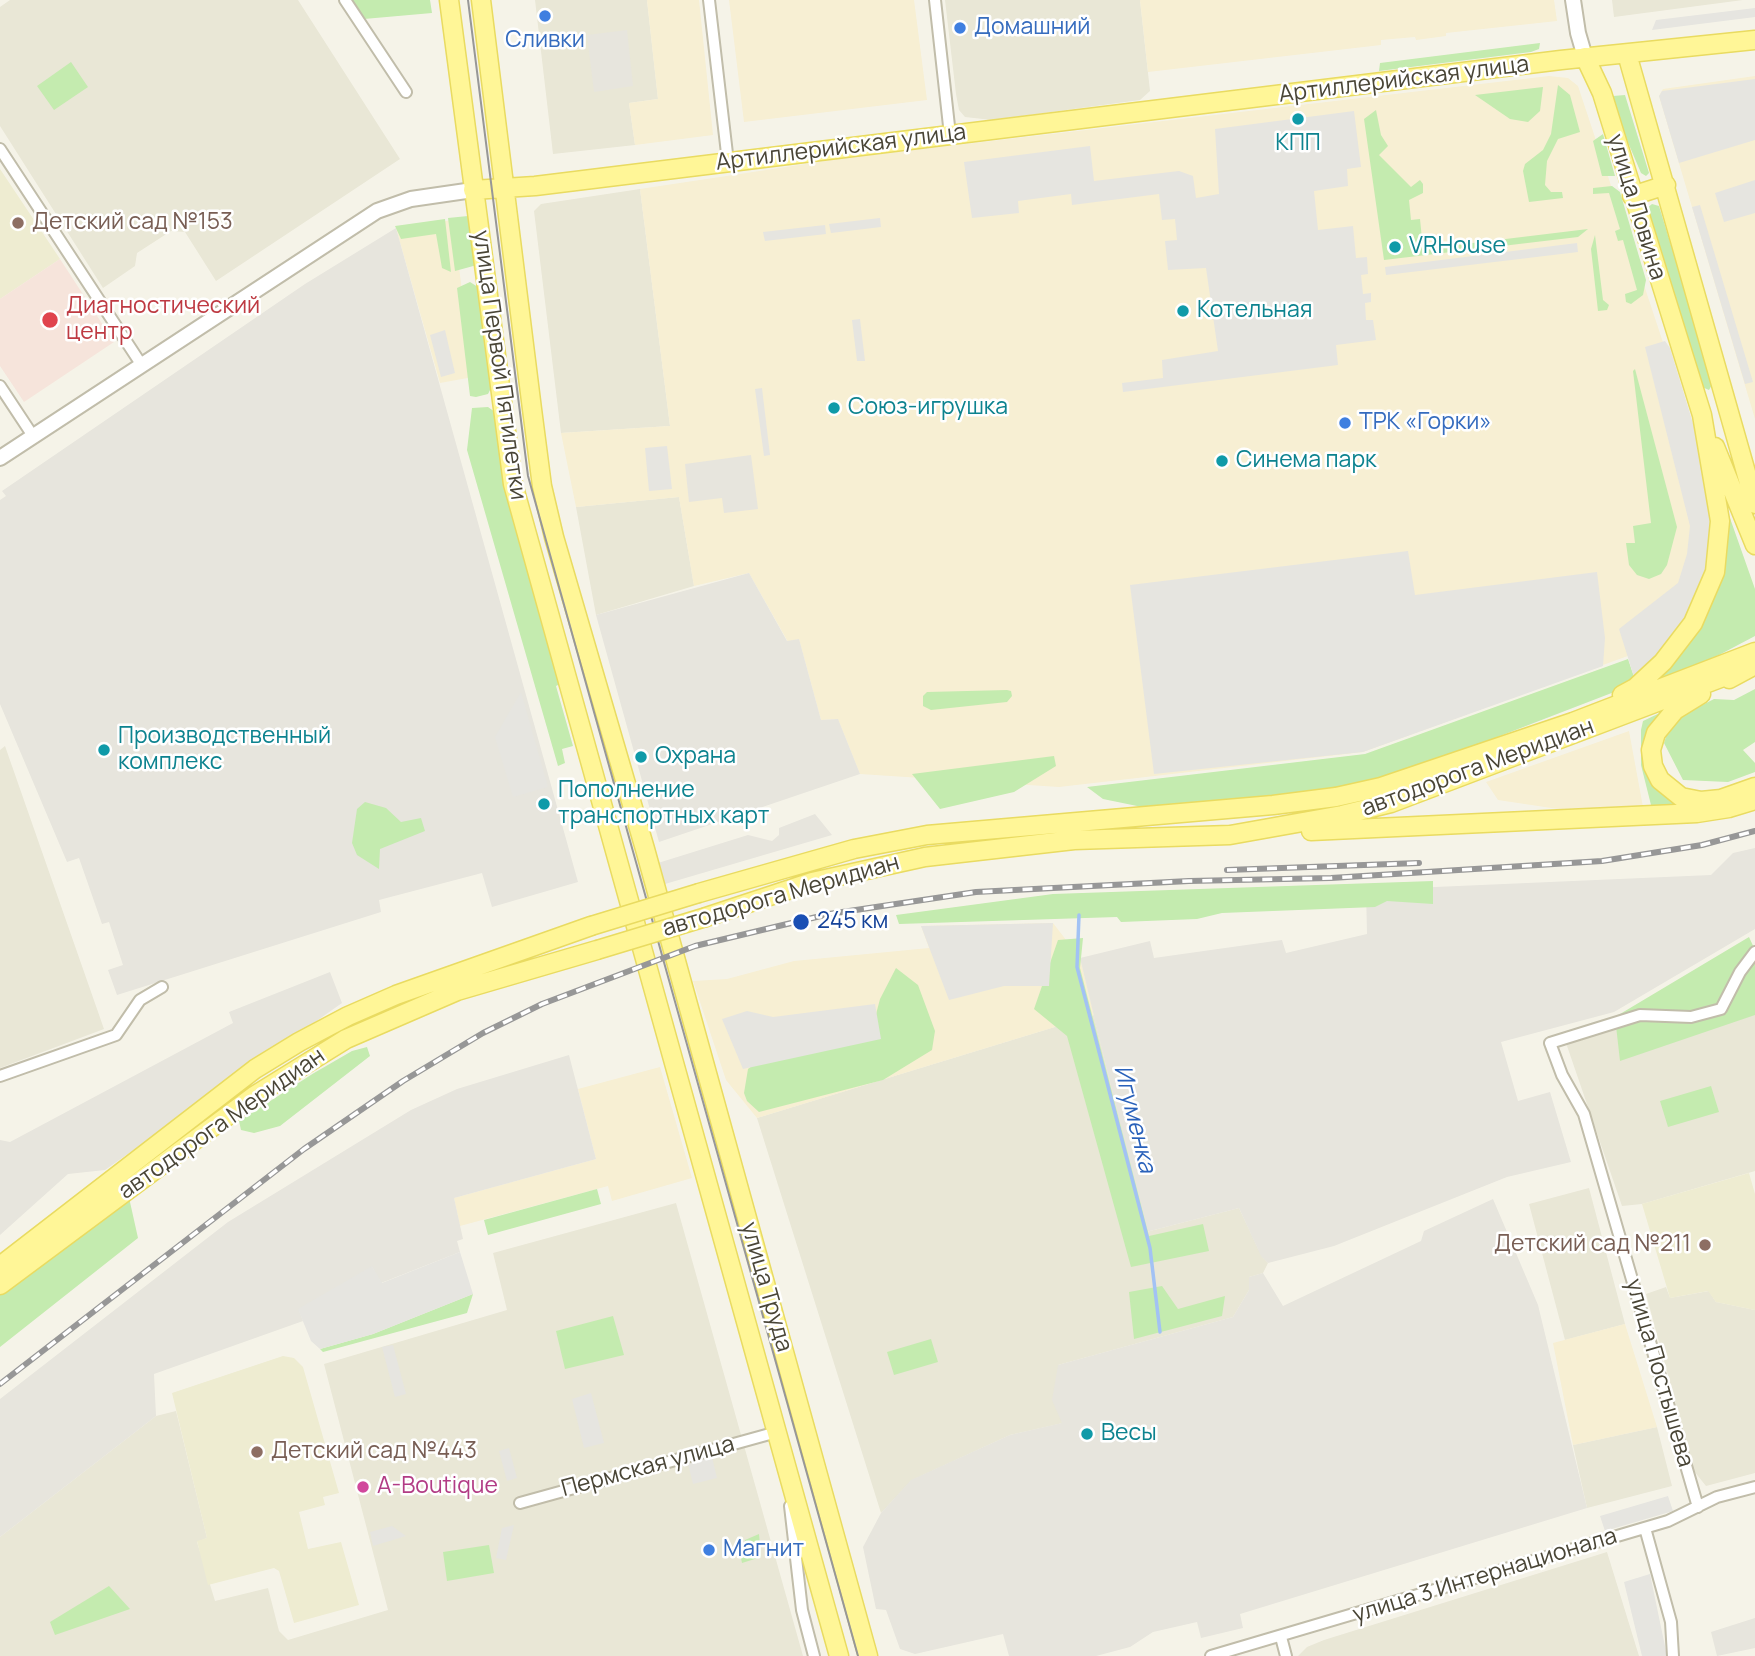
<!DOCTYPE html>
<html>
<head>
<meta charset="utf-8">
<style>
  body { margin:0 }
  canvas { display:block; background:#f5f3e8 }
</style>
</head>
<body>
<canvas width="1755" height="1656"></canvas>
<script>
const context = document.querySelector('canvas').getContext('2d');
context.lineJoin = 'round';
function paint(path, color) { context.fillStyle = color; context.fill(path, 'evenodd'); }
const toPath = rows => new Path2D(rows.map(r => 'M' + r).join(''));
function trace(path, color, width, dash) { context.strokeStyle = color; context.lineWidth = width; context.lineCap = dash ? 'butt' : 'round'; context.setLineDash(dash || []); context.stroke(path); }
function label(font, color, halo, rows, align = 'center') {
  context.font = font + ' Manrope,sans-serif'; context.lineWidth = 5; context.setLineDash([]); context.textBaseline = 'middle'; context.strokeStyle = halo; context.fillStyle = color; for (const [text, x, y, turn = 0] of rows) {
    context.save(); context.translate(x, y); context.rotate((+turn || 0) * Math.PI / 180); context.textAlign = isNaN(turn) ? turn : align; if (halo) context.strokeText(text, 0, 0); context.fillText(text, 0, 0); context.restore();
  }
}
paint(toPath([
  [10,0,298,0,400,159,216,281,185,232,171,231,137,253,135,266,103,288,0,126,0,7],
  [535,0,647,0,658,99,629,103,635,145,553,154],
  [945,0,1140,0,1150,91,1140,100,992,120,965,117,959,110,956,94],
  [1612,0,1743,0,1614,17],
  [640,189,670,426,561,433,534,211,541,204],
  [679,497,694,586,596,615,576,507],
  [5,746,104,1029,0,1068,0,750],
  [1755,991,1755,1171,1642,1204,1622,1206,1566,1043],
  [1094,1015,1146,1232,1239,1208,1261,1255,1268,1263,1263,1273,1249,1277,1249,1290,1233,1317,1058,1365,1063,1423,1010,1435,912,1480,881,1513,757,1118],
  [1589,1188,1625,1324,1565,1340,1529,1204],
  [676,1203,803,1656,0,1656,0,1537,156,1416,176,1411,207,1538,197,1542,215,1601,268,1588,279,1631,288,1640,388,1610,324,1364,507,1310,493,1253],
  [1666,1287,1670,1298,1709,1291,1716,1302,1755,1310,1755,1473,1706,1486,1694,1471,1646,1294],
  [1657,1427,1672,1486,1587,1508,1573,1445],
  [1607,1552,1639,1656,1298,1656,1307,1647,1324,1640]
]), '#e9e7d6');
paint(toPath([
  [647,0,699,0,713,135,635,145,629,103,658,99],
  [729,0,914,0,927,100,744,122],
  [1140,0,1554,0,1557,21,1446,33,1446,36,1416,40,1415,37,1381,40,1381,45,1148,72],
  [1549,76,1568,78,1578,86,1704,466,1711,544,1636,653,1363,752,1059,787,860,774,838,719,821,720,799,639,788,642,749,573,694,586,679,497,576,507,561,433,670,426,640,189,846,158],
  [1755,76,1755,419,1659,96,1663,89],
  [453,220,473,377,440,383,396,228],
  [1629,731,1643,807,1558,809,1498,800,1486,782],
  [1053,923,1080,958,1094,1015,757,1118,726,1080,693,981,727,979,794,961,929,948,921,926],
  [660,1067,692,1178,612,1201,608,1186,460,1226,454,1198,596,1159,578,1089],
  [1625,1324,1657,1427,1573,1445,1553,1343]
]), '#f7efd3');
paint(toPath([
  [627,30,633,86,594,92,587,35],
  [396,228,578,882,492,907,482,873,379,900,381,912,117,995,108,970,123,965,109,922,102,924,79,858,67,862,0,704,0,500,6,496,2,491,305,284],
  [751,455,758,509,724,513,722,498,689,502,685,464],
  [749,573,787,641,799,639,821,720,838,719,860,774,659,842,596,615],
  [815,814,832,835,665,884,658,863,748,835,772,841,779,835,779,828],
  [1755,848,1755,929,1614,1012,1501,1042,1518,1101,1550,1092,1571,1162,1507,1177,1334,1246,1268,1263,1261,1256,1239,1208,1146,1232,1080,958,1150,941,1154,958,1282,940,1286,953,1367,934,1366,890,1711,875,1733,853],
  [330,972,342,1003,105,1170,68,1174,0,1235,0,1140,10,1142,233,1023,229,1012],
  [569,1055,596,1159,454,1198,463,1239,457,1241,460,1252,381,1283,372,1267,299,1310,303,1321,154,1374,156,1416,0,1537,0,1399,228,1222,411,1110,457,1089],
  [1493,1199,1538,1305,1587,1508,1240,1614,1243,1628,1201,1638,1197,1622,1153,1632,1130,1647,1096,1656,1009,1656,1003,1634,915,1654,900,1649,886,1610,876,1609,863,1547,881,1513,911,1480,1010,1435,1062,1423,1052,1400,1058,1365,1233,1317,1249,1290,1249,1277,1263,1273,1283,1306,1421,1241,1424,1231],
  [1755,1618,1755,1648,1717,1656,1711,1632]
]), '#e7e5dd');
paint(toPath([
  [0,169,60,259,0,299],
  [1749,1173,1755,1194,1755,1310,1716,1302,1708,1291,1670,1298,1642,1204],
  [283,1356,294,1358,303,1367,339,1493,323,1497,325,1505,299,1512,308,1549,341,1542,359,1605,294,1623,279,1571,274,1568,208,1585,197,1541,207,1538,172,1393]
]), '#eeecd1');
paint(toPath([
  [60,259,114,342,24,402,0,366,0,299]
]), '#f6e4db');
paint(toPath([
  [352,0,430,0,432,13,364,19],
  [1540,43,1539,49,1531,52,1379,71,1380,63],
  [71,62,88,87,54,110,37,86],
  [1558,85,1570,95,1580,132,1558,139,1547,161,1545,185,1551,192,1562,192,1563,198,1529,202,1523,171,1525,164,1543,150,1551,134],
  [1543,87,1540,111,1528,122,1510,119,1475,95],
  [1625,95,1649,173,1646,176,1641,173,1624,133,1613,96],
  [1376,110,1381,135,1388,146,1379,155,1411,187,1420,180,1423,184,1423,193,1409,200,1411,220,1420,219,1423,249,1588,229,1578,237,1384,260,1364,119],
  [1603,134,1615,176,1602,176,1593,141],
  [1612,186,1620,192,1646,280,1643,295,1631,304,1626,302,1625,294,1637,290,1623,240,1618,241,1615,231,1620,229,1609,193,1593,194,1593,188],
  [1652,204,1659,206,1713,383,1709,390,1702,387,1646,209],
  [468,216,477,265,455,271,448,218],
  [445,219,451,272,442,268,436,234,401,239,395,226],
  [1595,235,1603,300,1609,305,1607,310,1598,311,1591,249],
  [470,282,481,289,493,384,488,394,476,397,470,396,457,288],
  [1635,369,1677,527,1667,565,1661,574,1649,579,1637,575,1629,565,1626,543,1635,543,1633,526,1651,523,1633,371],
  [472,408,488,407,495,412,507,490,560,684,556,686,573,746,562,749,565,763,558,766,467,450],
  [1725,504,1755,589,1755,636,1719,655,1649,685,1683,652,1708,611,1715,592],
  [1628,659,1635,680,1622,689,1461,751,1394,774,1329,791,1142,807,1103,799,1087,787,1365,754],
  [1755,689,1755,742,1743,750,1755,763,1755,772,1728,782,1683,780,1664,743,1671,721,1714,699,1734,700],
  [1007,690,1011,691,1012,696,1007,702,931,710,923,706,923,696,927,692],
  [1662,712,1645,752,1696,807,1652,809,1641,765,1641,730,1643,721],
  [1054,756,1056,766,1014,792,940,809,912,774],
  [365,802,386,808,401,822,421,818,425,831,380,849,379,869,357,855,352,843,357,809],
  [1433,881,1433,904,1387,901,1375,907,1222,913,1197,919,1121,922,1117,917,899,924,896,915,1053,894],
  [1749,937,1755,950,1755,1015,1620,1061,1615,1017],
  [1083,938,1080,968,1149,1236,1203,1224,1209,1251,1131,1267,1067,1036,1034,1009,1058,940],
  [896,968,918,985,935,1031,932,1050,883,1080,759,1112,747,1101,744,1093,748,1069,762,1058,870,1037,880,999],
  [367,1047,370,1056,280,1126,254,1133,241,1130,239,1121,314,1073,352,1051],
  [1711,1086,1719,1112,1668,1127,1660,1101],
  [597,1189,601,1204,488,1235,484,1220],
  [128,1193,138,1238,0,1347,0,1295],
  [1162,1286,1178,1309,1225,1296,1222,1316,1134,1339,1129,1292],
  [473,1294,467,1313,323,1352,320,1349,373,1334],
  [613,1316,624,1355,565,1369,556,1331],
  [931,1339,938,1362,894,1375,887,1352],
  [759,1534,761,1557,742,1563,739,1549,746,1546,745,1540],
  [489,1545,494,1573,447,1581,443,1552],
  [109,1586,130,1609,55,1635,50,1622]
]), '#c4ebaf');
paint(toPath([
  [1755,8,1755,17,1652,30,1656,20],
  [1755,79,1755,140,1679,163,1659,96,1662,91],
  [1354,111,1361,167,1347,169,1348,186,1314,191,1318,230,1353,226,1356,258,1367,257,1368,274,1361,275,1363,294,1371,293,1371,302,1365,303,1366,320,1373,320,1376,340,1336,345,1338,365,1123,392,1122,383,1163,378,1162,360,1218,351,1206,268,1168,270,1165,241,1177,240,1175,219,1162,220,1159,194,1072,205,1071,194,1018,201,1019,213,972,218,964,162,1090,146,1094,181,1179,171,1193,176,1196,198,1219,194,1215,129],
  [1755,180,1755,213,1724,222,1715,193],
  [1700,205,1753,382,1745,384,1692,207],
  [880,218,881,227,831,233,829,224],
  [825,225,826,234,765,241,763,232],
  [1577,243,1578,252,1386,275,1385,267],
  [860,319,865,361,857,361,852,320],
  [445,330,455,373,441,377,430,335],
  [1665,341,1670,348,1702,453,1712,504,1708,575,1680,635,1635,680,1619,629,1678,583,1687,554,1690,526,1645,347],
  [762,388,770,455,764,456,755,389],
  [667,446,672,489,649,491,645,448],
  [1408,551,1415,595,1597,572,1605,638,1603,666,1363,752,1154,774,1130,585],
  [521,692,548,787,513,797,495,737],
  [1053,923,1049,986,1004,986,949,1000,921,926],
  [875,1004,881,1039,743,1069,722,1019,747,1011,773,1017],
  [460,1252,473,1294,373,1334,320,1349,311,1341,298,1309,372,1266,382,1283],
  [393,1345,406,1394,395,1397,382,1347],
  [591,1393,604,1443,584,1448,572,1399],
  [509,1448,517,1478,507,1481,499,1451],
  [712,1457,717,1478,693,1484,688,1464],
  [1668,1496,1673,1511,1605,1531,1600,1516],
  [514,1525,506,1560,496,1558,502,1528],
  [392,1526,406,1536,373,1546,370,1532],
  [1650,1574,1667,1656,1642,1656,1624,1582]
]), '#e6e5e0');
trace(toPath([
  [1079,915,1077,967,1150,1248,1160,1332]
]), '#a2c2f4', 3.5);
const minor = toPath([
  [345,0,406,92],
  [709,0,728,162],
  [935,0,950,135],
  [0,149,141,364],
  [0,386,33,436],
  [0,1076,116,1035,140,1000,162,987],
  [520,1503,777,1432],
  [790,1506,802,1610,814,1656],
  [1698,1507,1584,1114,1562,1075,1550,1043,1640,1015,1691,1017,1721,1009,1740,972,1755,952],
  [1645,1528,1671,1622,1673,1656],
  [1281,1637,1286,1656],
  [1211,1656,1668,1521,1717,1497,1755,1487]
]);
const tertiary = toPath([
  [1573,0,1578,33,1585,57],
  [0,458,377,211,411,199,473,190]
]);
const primary = toPath([
  [449,0,513,484,839,1656],
  [481,0,532,409,542,486,554,537,645,849,868,1656],
  [1627,54,1755,504],
  [1585,57,1602,93,1702,415,1720,521,1715,572,1693,623,1663,662,1635,688,1622,695],
  [473,190,535,186,1561,60,1755,40],
  [1632,196,1666,185],
  [1715,447,1755,545],
  [1729,679,1755,665],
  [1701,694,1675,710,1656,733,1651,750,1653,766,1660,780,1681,797,1701,801,1721,799,1755,787],
  [1311,831,1697,813,1729,808,1755,800],
  [699,893,854,849,927,835,1273,805,1336,797,1381,787,1573,722,1755,652],
  [706,917,812,882,925,857,1074,840,1230,835,1342,815,1391,803,1739,671],
  [0,1266,255,1069,299,1042,348,1016,396,995,591,926],
  [0,1285,254,1096,346,1039,457,991,597,950]
]);
trace(minor, '#c1bdaa', 14);
trace(tertiary, '#c1bdaa', 18);
trace(primary, '#e9db61', 21);
trace(minor, '#fff', 10);
trace(tertiary, '#fff', 14);
trace(primary, '#fff697', 18);
trace(toPath([
  [468,0,528,476,858,1656]
]), '#979797', 2);
const rail = toPath([
  [1227,870,1419,863],
  [0,1384,304,1149,403,1081,483,1033,542,1004,695,946,829,914,976,892,1189,881,1331,878,1602,861,1702,845,1755,831]
]);
trace(rail, '#979797', 6);
trace(rail, '#fff', 3.5, [10]);
const primaryBridge = toPath([
  [591,926,699,893],
  [597,950,706,917]
]);
trace(primaryBridge, '#e9db61', 21, []);
trace(primaryBridge, '#fff697', 18);
for (const [x, y, r, color] of [
  [545,16,7,"#3f7fe0"],
  [960,28,7,"#3f7fe0"],
  [1298,119,7,"#0f9aa8"],
  [18,223,7,"#8d6e63"],
  [1395,247,7,"#0f9aa8"],
  [1183,311,7,"#0f9aa8"],
  [50,320,9,"#e0444e"],
  [834,408,7,"#0f9aa8"],
  [1345,423,7,"#3f7fe0"],
  [1222,461,7,"#0f9aa8"],
  [104,750,7,"#0f9aa8"],
  [641,757,7,"#0f9aa8"],
  [544,804,7,"#0f9aa8"],
  [801,922,9,"#1a4fb4"],
  [1705,1245,7,"#8d6e63"],
  [1087,1434,7,"#0f9aa8"],
  [257,1452,7,"#8d6e63"],
  [363,1487,7,"#d1479c"],
  [709,1550,7,"#3f7fe0"]
]) { const dot = new Path2D(); dot.arc(x, y, r, 0, 2 * Math.PI); context.fillStyle = color; context.fill(dot); trace(dot, '#fff', 2.5); }
label('23px', '#366cbe', '#fff', [
  ["Домашний",974,28],
  ["Сливки",545,41,"center"],
  ["ТРК «Горки»",1359,423],
  ["Магнит",723,1550]
], 'left');
label('23px', '#494536', '#fff', [
  ["Артиллерийская улица",1404,80,-7],
  ["Артиллерийская улица",841,148,-7],
  ["улица Ловина",1636,207,73],
  ["улица Первой Пятилетки",499,365,82],
  ["автодорога Меридиан",1478,768,-20],
  ["автодорога Меридиан",781,896,-16],
  ["автодорога Меридиан",222,1124,-35],
  ["улица Труда",766,1287,74],
  ["улица Постышева",1659,1373,74],
  ["Пермская улица",648,1467,-15],
  ["улица 3 Интернационала",1485,1576,-17]
]);
label('23px', '#0d838f', '#fff', [
  ["КПП",1298,144,"center"],
  ["VRHouse",1409,247],
  ["Котельная",1197,311],
  ["Союз-игрушка",848,408],
  ["Синема парк",1236,461],
  ["Производственный",118,737],
  ["комплекс",118,763],
  ["Охрана",655,757],
  ["Пополнение",558,791],
  ["транспортных карт",558,817],
  ["Весы",1101,1434]
], 'left');
label('23px', '#785e54', '#fff', [
  ["Детский сад №153",32,223],
  ["Детский сад №211",1691,1245,"right"],
  ["Детский сад №443",271,1452]
], 'left');
label('23px', '#be3a42', '#fff', [
  ["Диагностический",66,307],
  ["центр",66,333]
], 'left');
label('23px', '#164399', '#fff', [
  ["245 км",817,922]
], 'left');
label('23px', '#b23c85', '#fff', [
  ["A-Boutique",377,1487]
], 'left');
label('italic 24px', '#2961ba', '#fff', [
  ["Игуменка",1134,1119,76]
]);
</script>
</body>
</html>
